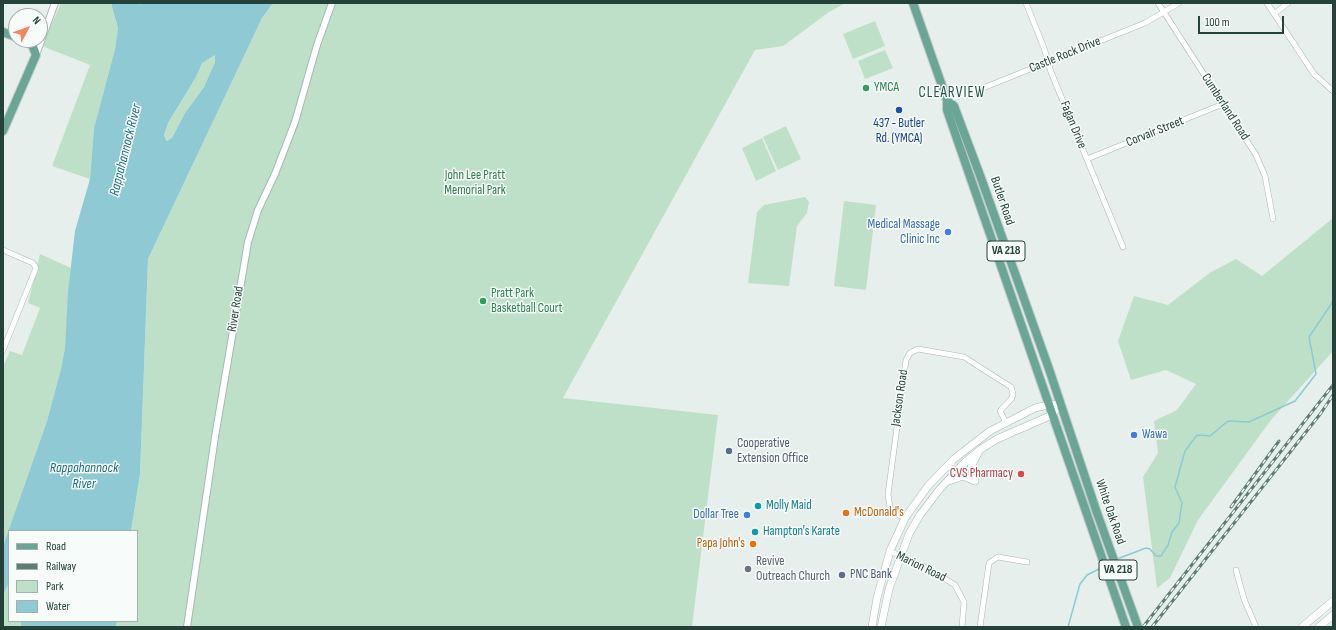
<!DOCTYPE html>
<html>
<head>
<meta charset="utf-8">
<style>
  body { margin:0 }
  #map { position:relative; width:1336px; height:630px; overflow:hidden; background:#e6efeb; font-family:"Sofia Sans Condensed",sans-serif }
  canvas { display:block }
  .frame { position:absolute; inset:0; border:4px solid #24423a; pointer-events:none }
  .legend { position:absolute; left:8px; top:530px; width:130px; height:92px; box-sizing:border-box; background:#f7fbf9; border:1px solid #a3b1ad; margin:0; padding:5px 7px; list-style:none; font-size:12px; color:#24423a }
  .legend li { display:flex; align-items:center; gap:8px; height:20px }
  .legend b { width:20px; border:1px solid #a3b1ad }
  .north { position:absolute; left:8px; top:8px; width:40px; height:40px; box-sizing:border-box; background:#f7fbf9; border:1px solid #a3b1ad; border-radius:50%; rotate:49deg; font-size:11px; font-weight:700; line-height:16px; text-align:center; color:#24423a }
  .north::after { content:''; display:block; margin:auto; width:14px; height:18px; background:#f4845f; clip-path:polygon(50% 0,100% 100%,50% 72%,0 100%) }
  .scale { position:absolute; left:1198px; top:16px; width:86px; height:18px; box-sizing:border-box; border:2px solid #24423a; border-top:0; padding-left:5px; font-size:12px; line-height:14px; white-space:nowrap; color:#24423a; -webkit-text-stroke:3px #f7fbf9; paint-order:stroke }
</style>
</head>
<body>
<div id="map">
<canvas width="1336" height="630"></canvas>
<div class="frame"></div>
<ul class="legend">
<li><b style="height:5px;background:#6aa596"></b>Road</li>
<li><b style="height:5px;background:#5f7d75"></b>Railway</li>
<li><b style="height:11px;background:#bfe0c8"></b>Park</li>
<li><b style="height:11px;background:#8ec9d4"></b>Water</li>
</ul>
<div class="north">N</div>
<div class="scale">100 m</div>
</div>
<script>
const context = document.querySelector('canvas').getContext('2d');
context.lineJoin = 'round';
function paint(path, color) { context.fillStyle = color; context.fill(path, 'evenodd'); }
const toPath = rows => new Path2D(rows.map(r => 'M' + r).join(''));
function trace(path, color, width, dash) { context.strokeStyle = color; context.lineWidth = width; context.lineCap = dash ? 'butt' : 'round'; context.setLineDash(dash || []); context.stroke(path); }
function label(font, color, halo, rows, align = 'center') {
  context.font = font + ' "Sofia Sans Condensed",sans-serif'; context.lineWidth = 3; context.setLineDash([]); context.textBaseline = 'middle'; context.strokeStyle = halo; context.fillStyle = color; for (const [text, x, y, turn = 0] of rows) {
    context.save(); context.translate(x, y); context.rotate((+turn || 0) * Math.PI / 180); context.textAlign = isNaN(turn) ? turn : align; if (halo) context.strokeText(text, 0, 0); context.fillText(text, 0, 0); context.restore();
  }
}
paint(toPath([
  [61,3,111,3,118,28,115,49,94,128,90,179,52,166,90,65,42,46],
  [273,3,846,3,829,12,783,46,755,50,563,398,718,415,692,627,116,627,117,621,137,621,137,531,131,531,140,474,148,259,262,18],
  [875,21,885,46,853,59,843,34],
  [885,50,893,68,865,79,858,61],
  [215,55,216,57,215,62,204,87,185,113,172,138,168,141,164,135,168,123,196,77,202,63],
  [786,126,801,159,778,170,763,137],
  [762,138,776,171,756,181,742,148],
  [805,197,809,202,807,213,797,226,789,286,748,283,757,212,764,205],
  [844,201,876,205,866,290,834,286],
  [1333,218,1333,351,1271,420,1198,520,1170,578,1157,588,1143,477,1158,453,1154,421,1177,410,1196,384,1166,370,1131,380,1118,341,1134,296,1168,305,1211,272,1236,259,1262,276],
  [40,254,71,268,65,348,61,369,47,421,3,546,3,367,10,351,22,355,40,308,28,303],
  [9,583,9,621,21,621,21,627,3,627,3,595]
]), '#bfe0c8');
paint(toPath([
  [111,3,140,3,140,5,142,3,273,3,262,18,148,259,140,474,131,531,9,531,9,583,3,595,3,546,47,421,61,369,65,348,68,292,75,231,90,179,94,128,115,49,118,28],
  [215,55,215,62,204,87,185,113,172,138,167,141,164,135,168,123,196,77,202,63],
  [21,621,117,621,116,627,21,627]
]), '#8ec9d4');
trace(toPath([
  [1117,559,1146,548,1150,549,1156,556,1161,556,1168,545,1172,532,1179,523,1182,503,1175,487,1185,451,1197,435,1210,436,1228,421,1249,422,1295,401,1316,374,1309,337,1332,303,1333,299],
  [1068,627,1080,584,1087,575,1103,567]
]), '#8ec9d4', 1.5);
const minor = toPath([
  [1026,3,1044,48,1051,72,1123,247],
  [1158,3,1256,155,1265,176,1273,219],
  [1267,3,1314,74,1333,91],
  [1274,14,1288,3],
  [947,100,978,90,1145,23,1179,3],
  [1087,159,1223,104],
  [3,250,33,263,36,268,3,350],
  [905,518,894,513,890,508,888,494,906,360,910,353,918,349,964,357,1011,387,1013,394,1012,398,1000,411,1006,423],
  [890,551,931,570,955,585,964,602,962,627],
  [1236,570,1244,599,1256,627],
  [980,627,989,563,998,557,1027,562]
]);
const tertiary = toPath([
  [36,55,55,3],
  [187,627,215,437,248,242,258,210,275,174,295,122,317,45,332,3]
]);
const secondary = toPath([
  [949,481,963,476,975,481],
  [975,481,971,467,978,453],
  [872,627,877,598,890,551,905,518,928,486,954,459,990,431,1035,408,1048,405,1061,404],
  [881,627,889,589,909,534,920,515,939,490,963,464,981,449,997,439,1052,415,1055,411],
  [1302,627,1333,601],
  [1319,627,1333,615]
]);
const primary = toPath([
  [913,3,947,100,947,110,1126,627],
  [3,32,16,37],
  [947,100,954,106,981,178,1049,369,1097,513],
  [3,131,36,55,33,47,29,42,23,40]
]);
trace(minor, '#a8b8b2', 6);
trace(tertiary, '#a8b8b2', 8);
trace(secondary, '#a4bbb3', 8);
trace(primary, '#c2cac8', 10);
trace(minor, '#fff', 5);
trace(tertiary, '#fff', 6);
trace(secondary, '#fff', 7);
trace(primary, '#6aa596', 8);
const rail = toPath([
  [1231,507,1279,441],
  [1143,627,1333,385],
  [1152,627,1321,413,1333,395]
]);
trace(rail, '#5f7d75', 3);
trace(rail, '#f7fbf9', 1.5, [4.5]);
const primaryBridge = toPath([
  [1097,513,1138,627]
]);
trace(primaryBridge, '#c2cac8', 10, []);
trace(primaryBridge, '#6aa596', 8);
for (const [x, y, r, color] of [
  [866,88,4,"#2e9e5b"],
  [899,110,4,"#1a4fb4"],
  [948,232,4,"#3f7fe0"],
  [483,301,4,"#2e9e5b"],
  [1134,435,4,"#3f7fe0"],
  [729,451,4,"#5c6f8a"],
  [1021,474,4,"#e0444e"],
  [758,506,4,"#0f9aa8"],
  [846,513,4,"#e8710a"],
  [747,515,4,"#3f7fe0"],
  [755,532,4,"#0f9aa8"],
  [753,544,4,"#e8710a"],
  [748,569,4,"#6b7280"],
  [842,575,4,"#5c6f8a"]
]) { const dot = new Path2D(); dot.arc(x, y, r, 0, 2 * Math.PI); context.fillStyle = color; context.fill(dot); trace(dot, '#f7fbf9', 1.5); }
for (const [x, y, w] of [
  [1006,251,38],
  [1118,570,38]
]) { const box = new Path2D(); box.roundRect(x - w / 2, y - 10, w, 20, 3); context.fillStyle = '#f7fbf9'; context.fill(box); trace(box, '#24423a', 1); }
label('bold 12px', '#24423a', null, [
  ["VA 218",1006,251],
  ["VA 218",1118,570]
]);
label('13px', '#24423a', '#f7fbf9', [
  ["Castle Rock Drive",1065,55,-22],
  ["Cumberland Road",1225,107,57],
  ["Fagan Drive",1073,125,68],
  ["Corvair Street",1155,132,-22],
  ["Butler Road",1002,201,71],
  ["River Road",236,309,-81],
  ["Jackson Road",900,398,-82],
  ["White Oak Road",1110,512,71],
  ["Marion Road",921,567,26]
]);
label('13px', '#27864d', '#f7fbf9', [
  ["YMCA",874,88],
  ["Pratt Park",491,294],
  ["Basketball Court",491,309]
], 'left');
label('13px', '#164399', '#f7fbf9', [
  ["437 - Butler",899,124],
  ["Rd. (YMCA)",899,139]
]);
label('13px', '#2d7a4b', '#f7fbf9', [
  ["John Lee Pratt",475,176],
  ["Memorial Park",475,191]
]);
label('13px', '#366cbe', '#f7fbf9', [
  ["Medical Massage",940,225],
  ["Clinic Inc",940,240],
  ["Wawa",1142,435,"left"],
  ["Dollar Tree",739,515]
], 'right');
label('13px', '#4e5e75', '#f7fbf9', [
  ["Cooperative",737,444],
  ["Extension Office",737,459],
  ["PNC Bank",850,575]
], 'left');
label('13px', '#be3a42', '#f7fbf9', [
  ["CVS Pharmacy",1013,474]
], 'right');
label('13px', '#0d838f', '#f7fbf9', [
  ["Molly Maid",766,506],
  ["Hampton's Karate",763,532]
], 'left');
label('13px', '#c56008', '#f7fbf9', [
  ["McDonald's",854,513],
  ["Papa John's",745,544,"right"]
], 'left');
label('13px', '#5b616d', '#f7fbf9', [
  ["Revive",756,562],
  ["Outreach Church",756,577]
], 'left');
label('italic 14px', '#1c6f80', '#f7fbf9', [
  ["Rappahannock River",126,150,-76],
  ["Rappahannock",84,468],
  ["River",84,484]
]);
context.letterSpacing = '1px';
label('15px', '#1f5548', '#f7fbf9', [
  ["CLEARVIEW",952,93]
]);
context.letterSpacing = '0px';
</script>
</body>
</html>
